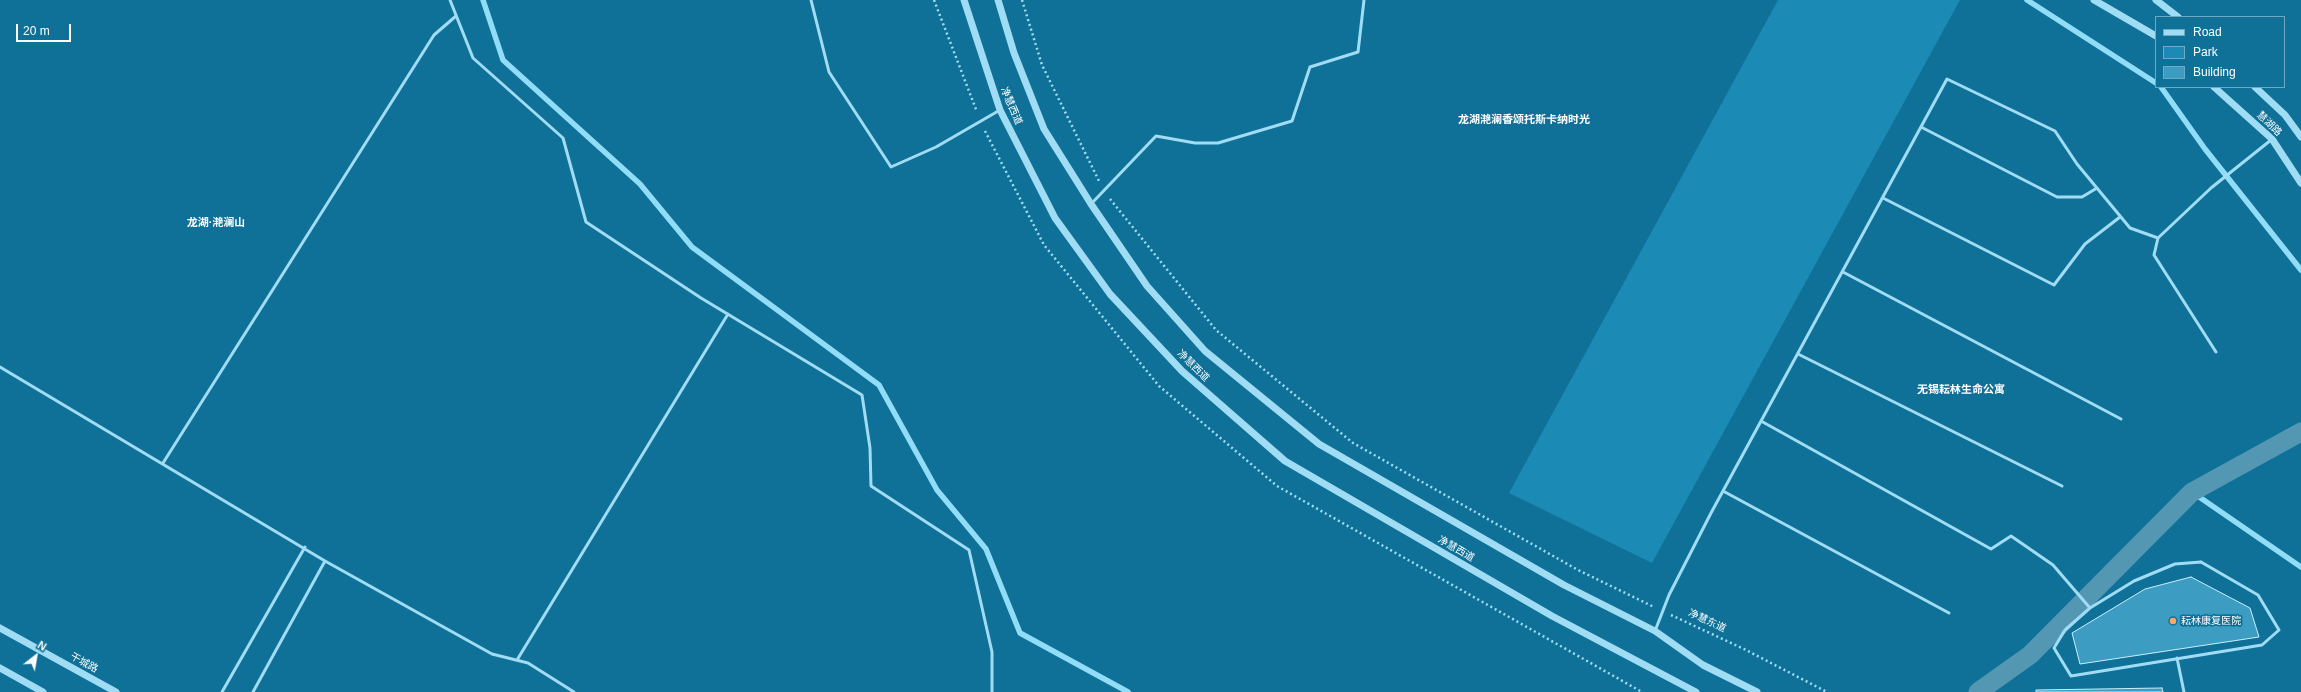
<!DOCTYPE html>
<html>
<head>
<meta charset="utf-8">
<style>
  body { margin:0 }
  #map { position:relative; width:2301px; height:692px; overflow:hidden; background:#0f7098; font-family:Arial,sans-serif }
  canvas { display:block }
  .legend { position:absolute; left:2155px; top:16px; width:130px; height:72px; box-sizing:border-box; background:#0f7098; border:1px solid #6fa9c1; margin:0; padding:5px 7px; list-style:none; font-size:12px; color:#fff }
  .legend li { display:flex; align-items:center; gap:8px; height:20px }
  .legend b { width:20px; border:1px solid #6fa9c1 }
  .north { position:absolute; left:16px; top:636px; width:40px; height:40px; -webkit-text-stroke:3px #0f7098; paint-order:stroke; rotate:31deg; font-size:11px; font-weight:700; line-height:16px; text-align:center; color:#fff }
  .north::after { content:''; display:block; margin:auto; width:14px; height:18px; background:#fff; clip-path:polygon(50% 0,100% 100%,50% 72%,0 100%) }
  .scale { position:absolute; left:16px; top:24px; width:55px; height:18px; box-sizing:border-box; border:2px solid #fff; border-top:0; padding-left:5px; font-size:12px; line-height:14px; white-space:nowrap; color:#fff; -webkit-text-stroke:3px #0f7098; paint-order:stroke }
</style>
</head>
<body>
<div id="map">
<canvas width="2301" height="692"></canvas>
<ul class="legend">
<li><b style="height:5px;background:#a0ddf5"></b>Road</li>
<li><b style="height:11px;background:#1b8ab4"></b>Park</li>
<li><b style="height:11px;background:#3d9cc2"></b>Building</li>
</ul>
<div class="north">N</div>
<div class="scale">20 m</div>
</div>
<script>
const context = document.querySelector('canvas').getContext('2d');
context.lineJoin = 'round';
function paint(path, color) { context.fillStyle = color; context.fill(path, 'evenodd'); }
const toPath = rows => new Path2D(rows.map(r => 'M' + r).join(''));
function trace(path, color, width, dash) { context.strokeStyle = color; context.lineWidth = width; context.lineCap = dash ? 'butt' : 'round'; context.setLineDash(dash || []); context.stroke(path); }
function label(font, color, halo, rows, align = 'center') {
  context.font = font + ' Arial,"Noto Sans SC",sans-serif'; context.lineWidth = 3.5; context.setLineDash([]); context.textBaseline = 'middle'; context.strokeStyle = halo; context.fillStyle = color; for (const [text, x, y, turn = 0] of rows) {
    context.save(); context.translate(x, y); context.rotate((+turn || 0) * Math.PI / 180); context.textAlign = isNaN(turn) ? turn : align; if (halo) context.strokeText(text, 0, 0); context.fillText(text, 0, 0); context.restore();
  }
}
paint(toPath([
  [1778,0,1960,0,1652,563,1509,493]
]), '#1b8ab4');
trace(toPath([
  [483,0,503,60,640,184,692,247,879,385,937,490,986,549,1020,633,1128,692],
  [2027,0,2156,83],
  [2161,87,2205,149,2301,270],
  [2192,492,2301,567]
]), '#91ddf8', 5.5);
trace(toPath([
  [1978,692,2030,655,2192,492,2301,432]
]), '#5497b2', 19);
const building = toPath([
  [2191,577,2250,608,2259,637,2080,664,2072,633,2145,589,2191,577],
  [2162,688,2163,692,2036,692,2036,690,2162,688]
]);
paint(building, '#3d9cc2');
trace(building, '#c8effe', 1);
trace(toPath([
  [934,0,977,112],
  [1022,0,1042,65,1099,181],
  [985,131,1044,245,1159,386,1277,486,1642,692],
  [1110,199,1216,330,1353,443,1578,570,1654,607],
  [1671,615,1744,649,1827,692]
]), '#a0ddf5', 2.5, [2, 3]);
trace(toPath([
  [450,0,473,58,563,138,586,222,701,298,862,395,870,448,871,486,969,550,992,652,992,692],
  [811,0,829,72,891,167,936,147,1000,110],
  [1921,127,2057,197,2082,197,2097,188],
  [1883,198,2054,285,2085,244,2120,217],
  [1092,203,1156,136,1195,143,1218,143,1292,121,1310,67,1358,52,1364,0],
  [2158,238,2154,255,2216,352],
  [1843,272,2121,419],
  [1798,354,2062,486],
  [0,367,325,561,492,654,528,663,574,692],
  [1761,421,1991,549,2011,536,2053,565,2090,608],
  [163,463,434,35,456,16],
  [1723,491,1949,613],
  [2201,562,2258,595,2279,630,2262,645,2071,676,2054,648,2065,630,2090,608,2134,581,2175,564,2201,562],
  [1655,631,1669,595,1711,513,1947,79,2055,131,2077,164,2130,228,2158,238,2211,188,2271,140],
  [2177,658,2184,692],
  [517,660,728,314],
  [222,692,305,547],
  [253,692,325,561]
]), '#a0ddf5', 3);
trace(toPath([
  [964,0,1000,110,1055,218,1110,294,1182,371,1285,461,1552,616,1696,692],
  [998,0,1014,53,1044,129,1091,204,1147,286,1205,351,1319,444,1564,585,1655,631,1703,665,1757,692],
  [2094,0,2156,36],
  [2156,0,2178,17],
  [2214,87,2272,139,2301,183],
  [2255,87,2285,115,2301,137],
  [0,628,116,692],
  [0,668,43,692]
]), '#a0ddf5', 7);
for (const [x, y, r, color] of [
  [2173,621,4,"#ffa864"]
]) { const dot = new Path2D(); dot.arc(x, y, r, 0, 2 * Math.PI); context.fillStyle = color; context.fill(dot); trace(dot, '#0f7098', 1.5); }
label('10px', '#fff', '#0f7098', [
  ["净慧西道",1011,106,67],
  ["慧湖路",2269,124,44],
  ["净慧西道",1193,366,44],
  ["净慧西道",1456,549,30],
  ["净慧东道",1707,621,25],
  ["干城路",84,663,29]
]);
label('10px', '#fff', '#0f7098', [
  ["耘林康复医院",2181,621]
], 'left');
label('bold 11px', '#fff', '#0f7098', [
  ["龙湖滟澜香颂托斯卡纳时光",1524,120],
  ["龙湖·滟澜山",216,223],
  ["无锡耘林生命公寓",1961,390]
]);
</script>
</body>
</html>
